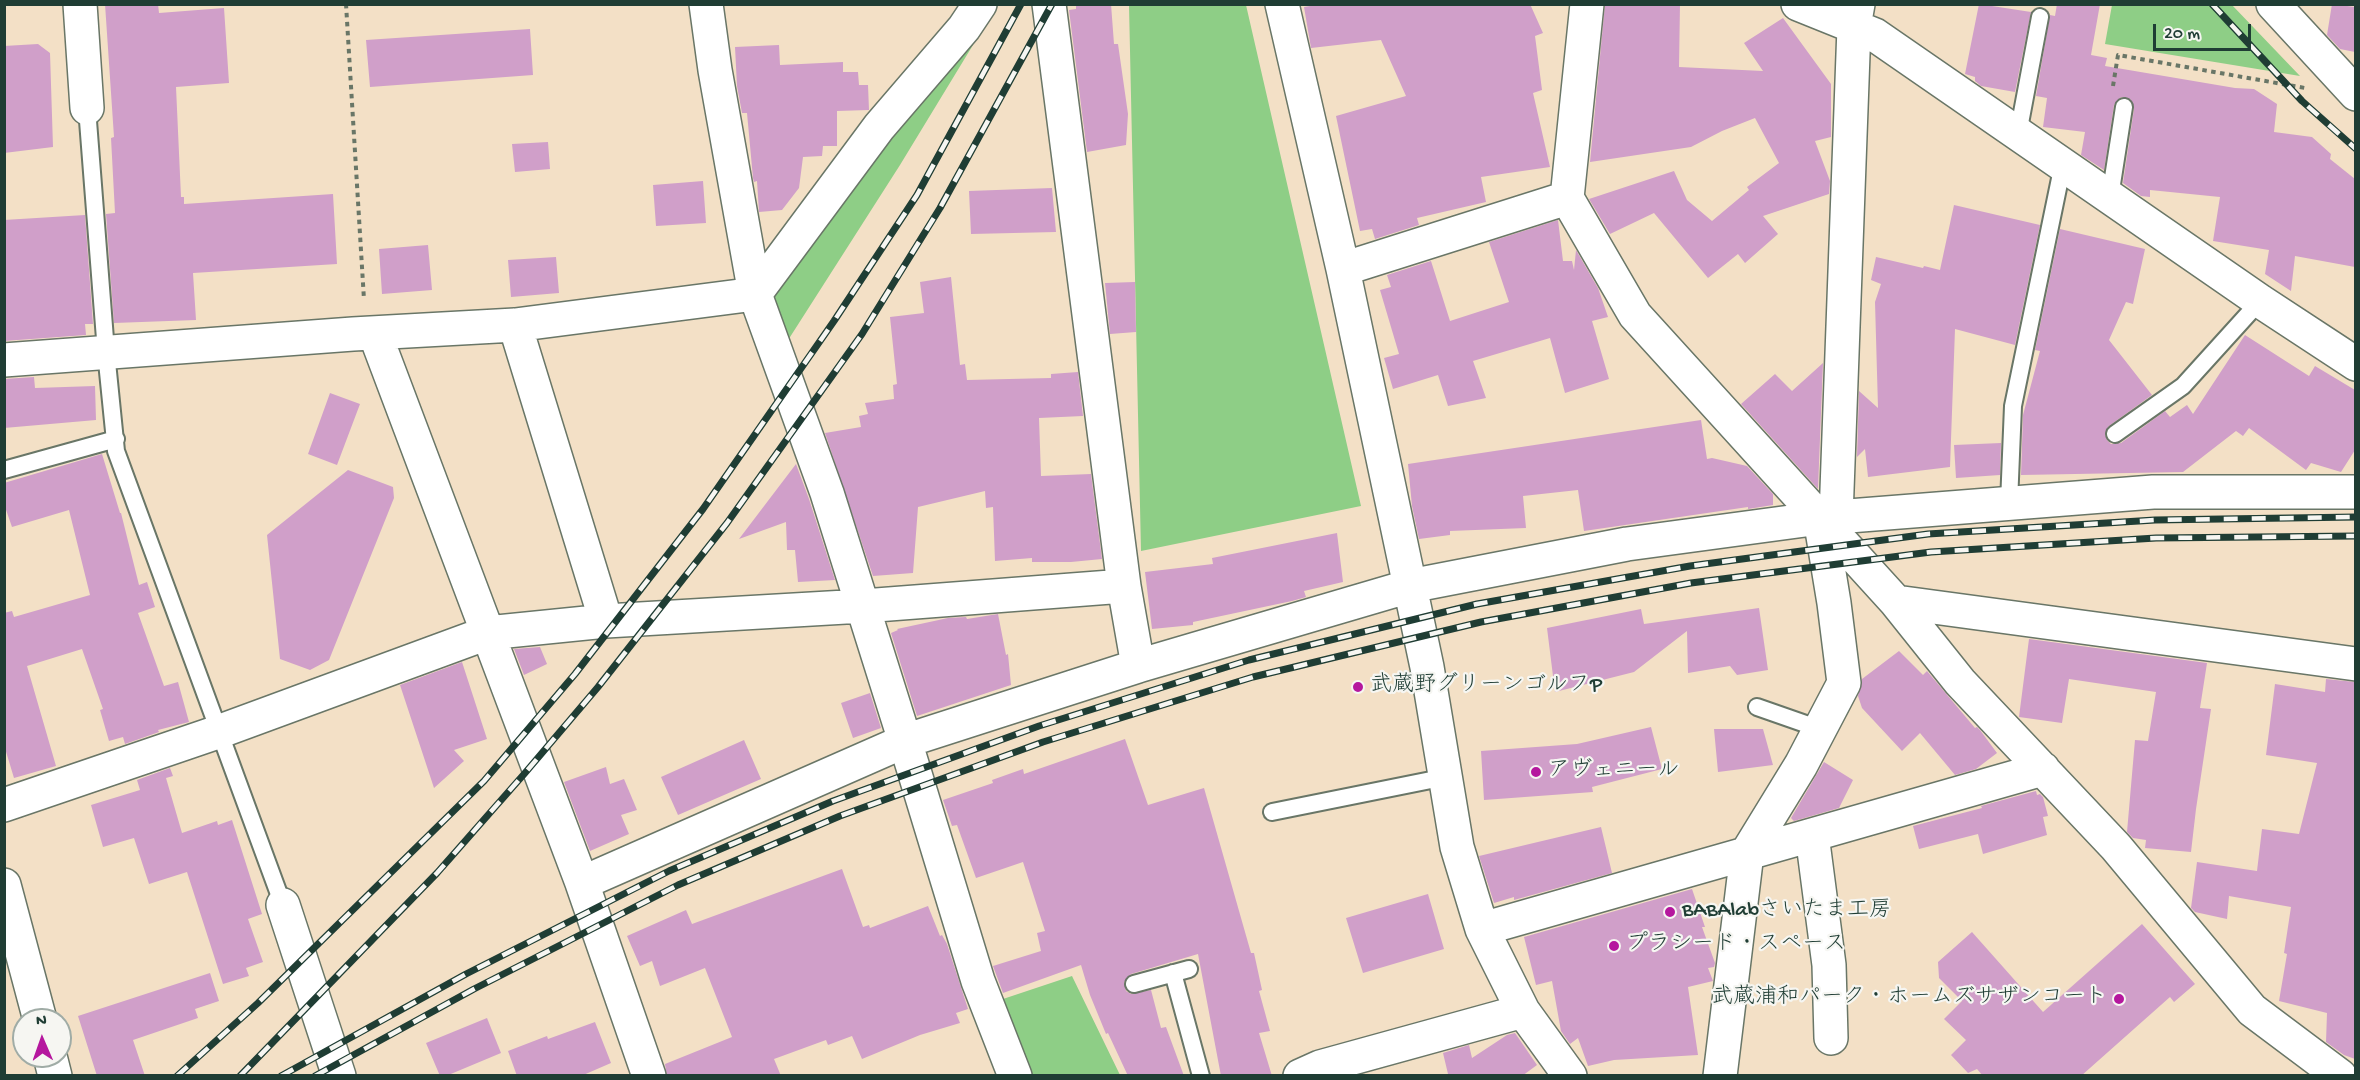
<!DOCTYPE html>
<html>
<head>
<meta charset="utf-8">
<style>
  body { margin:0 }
  #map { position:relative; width:2360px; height:1080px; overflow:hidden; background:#f3e0c6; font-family:"Gochi Hand",sans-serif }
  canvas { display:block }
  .frame { position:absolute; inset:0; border:6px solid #1f3d34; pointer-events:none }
  .north { position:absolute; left:12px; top:1008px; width:60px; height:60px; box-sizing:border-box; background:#f6f6f2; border:2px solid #a0aca6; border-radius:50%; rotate:358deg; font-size:16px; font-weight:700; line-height:24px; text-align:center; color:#1f3d34 }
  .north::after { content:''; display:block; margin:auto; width:21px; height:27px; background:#b5179e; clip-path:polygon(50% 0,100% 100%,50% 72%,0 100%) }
  .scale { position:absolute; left:2153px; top:24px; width:98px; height:27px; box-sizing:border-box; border:3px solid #1f3d34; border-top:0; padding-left:8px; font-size:18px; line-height:21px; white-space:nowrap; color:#1f3d34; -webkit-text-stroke:4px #f6f6f2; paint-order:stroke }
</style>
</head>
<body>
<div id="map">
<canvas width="2360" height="1080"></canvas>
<div class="frame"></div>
<div class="north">N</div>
<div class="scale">20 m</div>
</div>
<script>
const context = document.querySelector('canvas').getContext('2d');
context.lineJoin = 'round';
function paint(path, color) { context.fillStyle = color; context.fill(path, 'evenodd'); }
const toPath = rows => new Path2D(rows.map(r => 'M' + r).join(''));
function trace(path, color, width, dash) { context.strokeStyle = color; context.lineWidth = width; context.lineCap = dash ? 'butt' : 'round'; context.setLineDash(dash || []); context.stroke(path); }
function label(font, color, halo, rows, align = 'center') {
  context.font = font + ' "Gochi Hand","Klee One",sans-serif'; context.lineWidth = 4.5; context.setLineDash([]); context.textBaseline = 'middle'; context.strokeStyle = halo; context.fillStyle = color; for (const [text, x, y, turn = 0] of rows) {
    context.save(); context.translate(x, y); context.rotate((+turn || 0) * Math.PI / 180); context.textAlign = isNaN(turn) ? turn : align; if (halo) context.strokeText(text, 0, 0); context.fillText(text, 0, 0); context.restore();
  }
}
paint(toPath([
  [1129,5,1246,5,1361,506,1141,551],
  [2112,5,2232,5,2300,76,2105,44],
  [964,40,973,45,900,165,783,348,762,296],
  [1072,976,1120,1075,1029,1075,1000,1000]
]), '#8ece86');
paint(toPath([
  [105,4,158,4,159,13,224,8,229,83,176,87,181,197,184,197,184,204,333,194,337,264,193,273,196,320,114,323,106,214,115,213,111,138,114,137],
  [1076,4,1111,4,1114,44,1118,44,1128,114,1126,145,1087,152,1069,10,1076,9],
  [1322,4,1530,4,1543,33,1535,36,1542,90,1533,93,1550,167,1481,177,1486,202,1417,218,1419,225,1375,239,1372,229,1360,231,1336,116,1406,96,1381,40,1311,48,1304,7],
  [1605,4,1680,4,1679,67,1763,71,1744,43,1783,18,1831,84,1831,137,1815,141,1830,181,1829,194,1763,216,1778,234,1745,263,1738,254,1708,278,1654,213,1610,234,1589,199,1674,171,1687,200,1712,221,1749,190,1747,187,1779,163,1755,118,1722,131,1691,147,1590,162],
  [1979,4,2031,12,2015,92,1981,86,1975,81,1975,77,1965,74],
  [2057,4,2100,4,2091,55,2107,58,2105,66,2235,88,2254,89,2277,104,2274,132,2312,137,2331,154,2330,159,2355,179,2355,267,2295,256,2291,291,2265,274,2269,250,2213,241,2220,197,2150,190,2150,197,2141,196,2123,183,2134,109,2130,99,2121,97,2114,105,2104,170,2081,155,2085,132,2043,127,2047,98,2036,96,2050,15,2055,16],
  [2332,4,2355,7,2355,52,2340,49,2327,35],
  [530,29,533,75,370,87,366,40],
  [38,44,50,53,53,147,4,153,4,46],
  [779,45,780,65,843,62,843,72,858,72,859,85,868,85,869,110,837,111,837,146,823,146,822,156,803,157,799,188,782,210,759,212,757,181,754,182,753,178,747,113,742,113,737,86,735,47],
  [548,142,550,169,515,172,512,144],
  [703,181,706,223,656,226,653,185],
  [1052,188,1056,232,971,234,969,191],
  [1954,205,2040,225,2015,345,1955,329,1950,467,1868,477,1865,449,1857,457,1859,391,1878,408,1875,302,1881,284,1871,280,1876,257,1923,268,1924,266,1940,270],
  [85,215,93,324,85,324,86,335,4,341,4,220],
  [1558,220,1563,261,1572,261,1574,270,1576,250,1598,288,1608,317,1592,321,1609,379,1565,393,1550,338,1473,361,1486,398,1448,406,1438,375,1393,389,1384,358,1399,354,1380,290,1391,287,1387,275,1431,261,1450,321,1481,311,1509,302,1489,242],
  [2060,229,2145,249,2133,304,2126,302,2109,340,2152,395,2109,426,2105,434,2107,440,2111,444,2121,443,2165,411,2170,417,2187,405,2193,414,2245,335,2309,376,2315,366,2355,390,2355,450,2341,472,2311,463,2306,470,2249,428,2243,436,2236,431,2183,472,2021,475,2023,415,2040,351,2035,350],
  [428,245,432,290,382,294,379,249],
  [556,257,559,293,511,297,508,260],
  [951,277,960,365,965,364,967,380,1051,378,1051,374,1078,372,1083,416,1039,418,1041,476,1091,474,1102,559,1071,562,1032,562,1032,558,995,561,993,507,986,508,985,491,918,507,913,573,873,576,825,433,861,427,859,416,868,414,865,403,894,399,893,385,897,384,890,317,924,313,920,282],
  [1135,282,1136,332,1110,334,1105,283],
  [1823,363,1818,489,1741,404,1775,374,1792,391],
  [34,377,35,388,95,386,96,420,4,428,4,379],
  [330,393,360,404,337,465,308,454],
  [1701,420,1707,459,1712,458,1747,466,1773,494,1773,505,1748,509,1748,507,1584,531,1578,490,1523,496,1526,528,1450,531,1450,535,1419,539,1412,506,1408,464],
  [2001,443,2000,475,1956,478,1954,445],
  [102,454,120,513,121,513,139,585,147,582,155,607,138,613,164,686,178,682,189,722,158,730,159,732,125,744,123,737,109,741,100,710,103,709,82,649,27,666,56,766,14,778,4,745,4,613,12,611,14,617,90,595,69,510,12,527,4,504,4,483],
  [796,464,809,499,835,580,798,582,795,550,787,550,786,522,739,539],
  [348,470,393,487,394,498,329,660,310,670,280,659,267,535],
  [1337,533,1343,582,1304,591,1306,597,1292,601,1193,622,1193,625,1152,629,1145,572,1213,564,1212,558],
  [1759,608,1768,670,1737,675,1730,666,1688,673,1687,631,1634,672,1555,692,1547,628,1641,609,1644,624],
  [998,614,1006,655,1008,654,1011,685,917,716,891,633,898,630,897,629,948,618,966,617,967,619],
  [2029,639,2207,663,2200,708,2211,709,2196,809,2191,852,2145,848,2146,840,2133,838,2127,832,2135,740,2148,741,2156,692,2069,679,2062,723,2019,717],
  [540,647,547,664,524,675,514,649],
  [1899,651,1923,675,1927,671,1975,728,1977,727,1980,730,1997,753,1976,769,1955,775,1920,733,1902,751,1862,708,1858,696,1862,679],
  [462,662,487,739,454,750,464,761,434,788,400,685],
  [2326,679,2355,682,2355,1059,2344,1055,2326,1042,2327,1013,2279,1001,2287,954,2284,953,2291,907,2229,896,2227,919,2195,912,2191,908,2197,862,2257,871,2262,829,2299,834,2317,763,2266,755,2275,684,2325,692],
  [870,693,881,728,853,738,841,703],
  [1651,727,1662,769,1592,787,1593,792,1484,800,1481,751,1577,744],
  [1714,729,1763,729,1773,765,1718,772],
  [1125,739,1148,805,1204,788,1251,953,1254,953,1262,990,1259,991,1270,1031,1259,1033,1272,1076,1221,1076,1198,954,1131,974,1124,982,1126,991,1131,994,1151,990,1161,1028,1166,1027,1184,1076,1128,1076,1108,1033,1106,1034,1090,995,1081,965,1003,993,993,966,1041,951,1037,933,1045,931,1023,862,976,878,957,825,952,826,943,800,993,783,992,780,1023,769,1024,774],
  [744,740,761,779,678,815,661,777],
  [1824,762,1853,780,1839,808,1794,821,1791,818],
  [606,767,610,784,624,779,637,810,621,815,629,834,590,851,564,782],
  [170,768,173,776,166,778,182,833,217,821,218,825,232,820,262,914,248,919,263,962,246,968,249,976,223,984,187,872,149,884,134,838,103,847,91,805,140,790,137,780],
  [2036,791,2037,795,2040,794,2043,797,2048,816,2043,817,2047,835,1983,854,1978,834,1919,849,1913,826,1982,808,1981,806],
  [1601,827,1612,873,1514,900,1514,897,1494,903,1479,856],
  [842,869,863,927,869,925,870,928,928,906,940,936,942,935,947,944,968,1009,956,1013,960,1023,920,1035,862,1059,852,1036,828,1045,826,1040,774,1059,781,1076,667,1076,665,1064,732,1037,705,968,660,986,652,961,640,966,627,936,686,910,692,924],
  [1692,889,1705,927,1702,927,1715,963,1714,967,1708,968,1713,981,1688,987,1698,1055,1614,1060,1588,1066,1578,1038,1570,1044,1561,1031,1552,981,1536,985,1524,937],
  [1428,894,1444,949,1363,973,1346,918],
  [2142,924,2195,984,2174,1002,2170,997,2081,1076,1983,1076,1977,1069,1968,1073,1951,1055,1966,1040,1944,1019,1962,1001,1939,978,1938,962,1972,932,2043,1012],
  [210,973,219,1001,195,1009,198,1018,133,1040,145,1076,97,1076,78,1016],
  [487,1018,501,1053,446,1076,440,1076,426,1043],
  [595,1022,611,1063,581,1076,517,1076,508,1051,547,1036,548,1039],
  [1515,1033,1537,1065,1522,1076,1445,1076,1448,1074,1443,1053,1469,1045,1472,1058,1507,1035]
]), '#d09fc9');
const service = toPath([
  [87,108,106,352,116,451,283,905],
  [2018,134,2040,17],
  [2110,197,2124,107],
  [2115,434,2183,386,2260,301],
  [4,470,116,439],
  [2009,503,2013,406,2063,164],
  [1757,707,1820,729],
  [1272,812,1446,777],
  [1173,973,1201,1076],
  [1134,984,1189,969]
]);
const minor = toPath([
  [80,4,87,108],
  [706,4,715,70,755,294,827,493,905,741,978,981,1015,1076],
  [1049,4,1124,586,1138,666],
  [1282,4,1343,269,1427,667,1457,847,1482,929,1523,1011,1570,1076],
  [1587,4,1567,198,1635,315,1896,602,1960,682,2116,847,2252,1010,2340,1076],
  [1798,4,1875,35,2260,301,2356,364],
  [2273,4,2356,94],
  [1343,269,1567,198],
  [515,325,606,621],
  [375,334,582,883,649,1076],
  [4,360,353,334,515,325,755,294,879,127,964,28,980,4],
  [1836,517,2153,492,2356,492],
  [1896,602,2356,664],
  [4,805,218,732,487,633,606,621,863,606,1124,586],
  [1812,835,1829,965,1831,1038],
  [582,883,905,741,1138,666,1410,586,1627,544,1820,518],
  [283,905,339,1076],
  [1482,929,2043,769],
  [1300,1076,1320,1067,1523,1011],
  [1720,1076,1747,853,1801,765,1844,683,1834,603,1820,518,1836,517,1854,27,1858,4]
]);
const primary = toPath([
  [4,885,40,1020],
  [50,1056,55,1076]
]);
trace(service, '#697667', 20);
trace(minor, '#697667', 36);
trace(primary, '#697667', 36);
trace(toPath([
  [346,4,364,300],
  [2113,86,2118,55,2305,88]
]), '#697667', 4, [4.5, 4.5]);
trace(service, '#fff', 16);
trace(minor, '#fff', 33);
trace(primary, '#fff', 33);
const rail = toPath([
  [2212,4,2302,101,2356,149],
  [177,1076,258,1003,484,781,575,674,703,509,834,321,917,195,1021,4],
  [240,1076,437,873,525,773,598,687,727,523,862,334,940,208,1052,4],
  [281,1076,466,974,669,871,833,801,1039,726,1249,660,1477,604,1690,566,1928,534,2155,520,2356,517],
  [315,1076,474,989,678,885,840,816,1043,742,1253,677,1481,622,1691,583,1931,552,2156,538,2356,536]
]);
trace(rail, '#1f3d34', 7);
trace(rail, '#f6f6f2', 4.5, [14]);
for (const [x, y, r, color] of [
  [1358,687,6,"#b5179e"],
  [1536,772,6,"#b5179e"],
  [1670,912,6,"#b5179e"],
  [1614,946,6,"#b5179e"],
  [2119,999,6,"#b5179e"]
]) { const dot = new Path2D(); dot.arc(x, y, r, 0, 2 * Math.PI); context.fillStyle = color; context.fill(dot); trace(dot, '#f6f6f2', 2); }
label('22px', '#1f3d34', '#f6f6f2', [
  ["武蔵野グリーンゴルフP",1370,687],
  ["アヴェニール",1548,772],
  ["BABAlabさいたま工房",1682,912],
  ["プラシード・スペース",1626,946],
  ["武蔵浦和パーク・ホームズサザンコート",2107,999,"right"]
], 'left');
</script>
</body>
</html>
